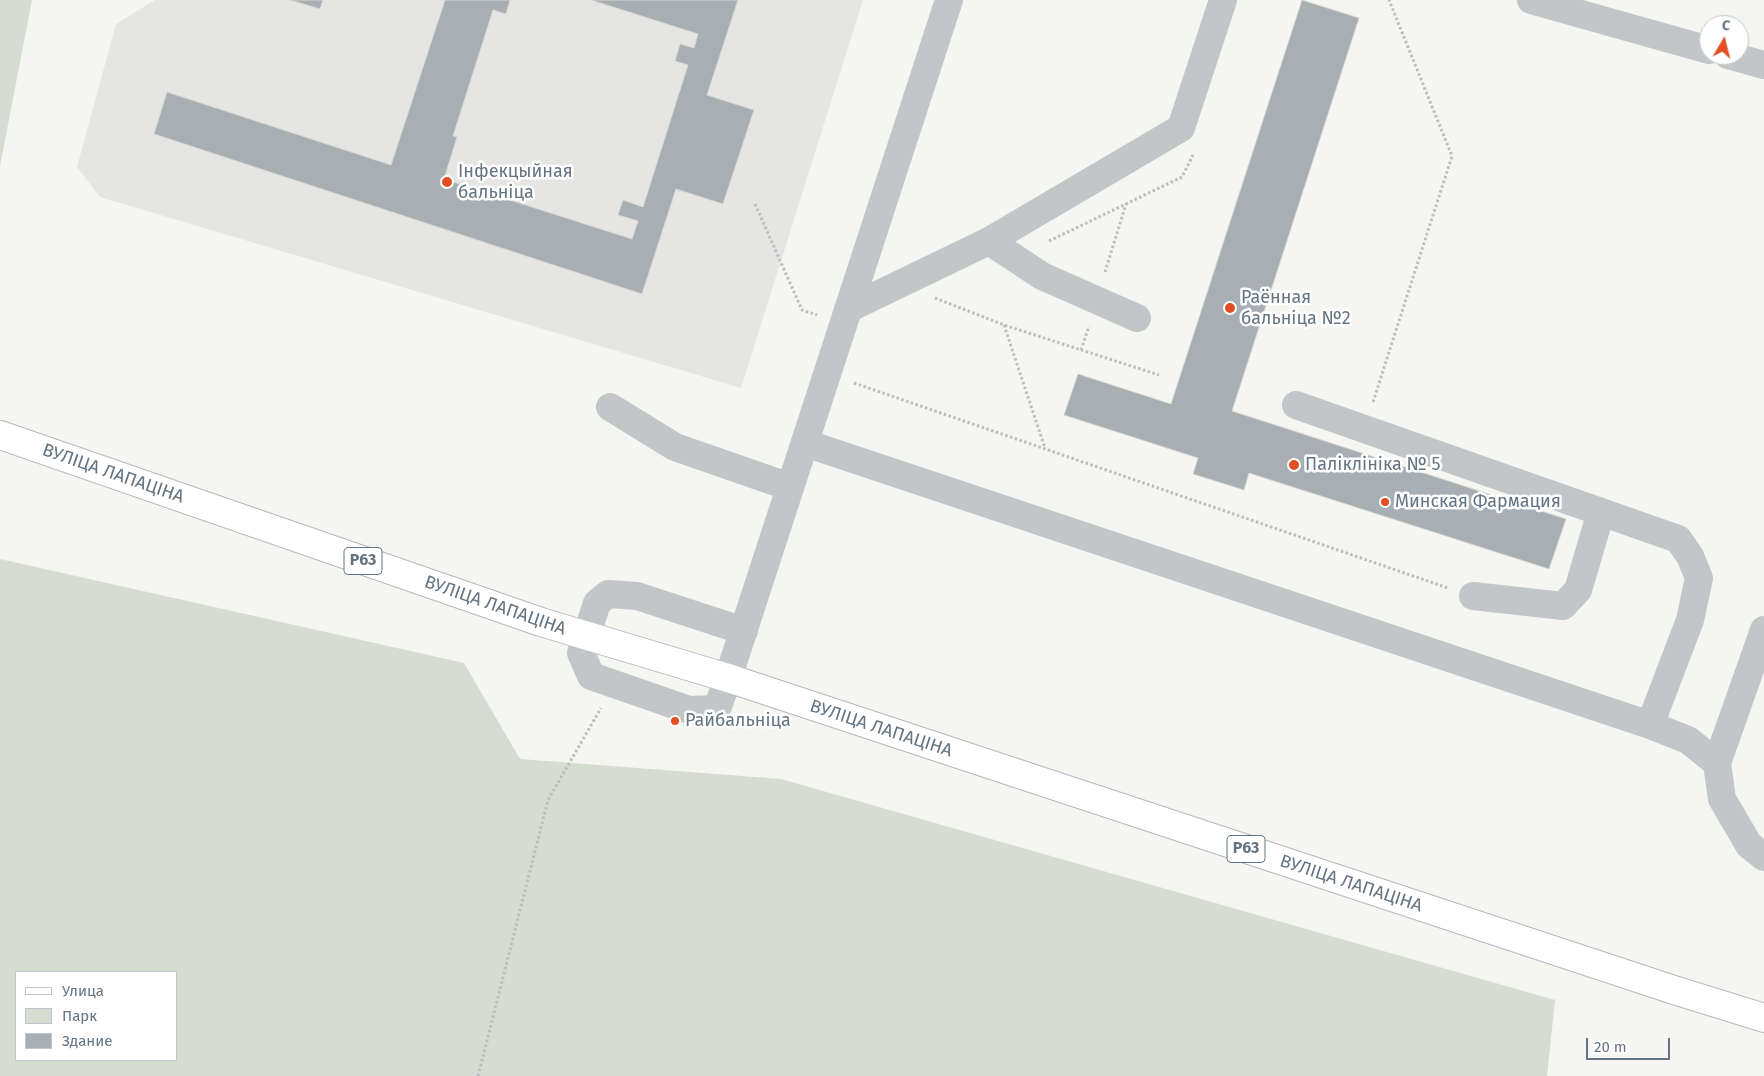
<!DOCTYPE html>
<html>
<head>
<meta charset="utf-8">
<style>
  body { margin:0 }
  #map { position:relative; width:1764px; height:1076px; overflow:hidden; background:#f5f5f1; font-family:"Fira Sans",sans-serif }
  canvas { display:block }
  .legend { position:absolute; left:15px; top:971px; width:162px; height:90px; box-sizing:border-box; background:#fff; border:1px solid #c1c7cd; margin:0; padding:6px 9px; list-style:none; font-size:15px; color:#647482 }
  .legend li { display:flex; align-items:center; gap:10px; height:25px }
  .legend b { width:25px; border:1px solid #c1c7cd }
  .north { position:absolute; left:1699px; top:15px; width:50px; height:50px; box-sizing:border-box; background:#fff; border:1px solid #c1c7cd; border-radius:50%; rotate:8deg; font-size:14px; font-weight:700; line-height:20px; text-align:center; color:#647482 }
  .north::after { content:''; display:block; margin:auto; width:18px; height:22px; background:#e34f23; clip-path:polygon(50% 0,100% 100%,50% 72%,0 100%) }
  .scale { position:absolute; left:1586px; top:1038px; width:84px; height:22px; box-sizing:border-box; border:2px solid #647482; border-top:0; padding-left:6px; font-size:15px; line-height:18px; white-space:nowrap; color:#647482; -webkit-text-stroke:4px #fff; paint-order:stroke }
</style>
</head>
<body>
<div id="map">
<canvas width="1764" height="1076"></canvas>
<ul class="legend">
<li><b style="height:6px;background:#fff"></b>Улица</li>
<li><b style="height:14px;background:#d6dcd2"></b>Парк</li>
<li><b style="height:14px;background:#a7afb4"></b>Здание</li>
</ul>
<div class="north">С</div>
<div class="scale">20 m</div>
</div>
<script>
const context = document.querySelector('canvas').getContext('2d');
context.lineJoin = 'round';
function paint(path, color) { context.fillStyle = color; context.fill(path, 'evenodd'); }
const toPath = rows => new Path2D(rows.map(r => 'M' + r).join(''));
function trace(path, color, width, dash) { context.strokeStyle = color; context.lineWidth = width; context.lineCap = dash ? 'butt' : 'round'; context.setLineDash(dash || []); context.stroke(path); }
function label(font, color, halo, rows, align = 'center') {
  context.font = font + ' "Fira Sans",sans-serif'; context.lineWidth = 5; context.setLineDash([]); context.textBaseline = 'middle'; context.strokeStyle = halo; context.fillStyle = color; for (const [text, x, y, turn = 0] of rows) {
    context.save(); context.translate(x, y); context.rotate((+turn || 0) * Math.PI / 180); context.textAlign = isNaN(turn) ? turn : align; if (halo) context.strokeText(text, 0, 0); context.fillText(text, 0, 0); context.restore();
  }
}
paint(toPath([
  [155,0,863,0,741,388,100,197,77,167,116,24]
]), '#e5e6e4');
paint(toPath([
  [0,0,32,0,0,166],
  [0,559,464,663,520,759,781,779,1555,1000,1547,1076,0,1076],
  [16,972,176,972,176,1060,16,1060]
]), '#d6dcd2');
const building = toPath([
  [290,0,323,0,320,9,290,0],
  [445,0,510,0,506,14,493,10,453,136,457,137,444,179,632,239,638,221,618,215,623,200,643,207,688,65,675,61,680,44,694,48,698,34,591,0,738,0,707,95,754,110,723,204,676,189,642,294,154,134,167,92,391,165,445,0],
  [1302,0,1359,18,1232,411,1566,519,1549,569,1249,473,1244,490,1193,474,1198,458,1064,415,1078,374,1171,404,1302,0]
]);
paint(building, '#a7afb4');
trace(building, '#d6d6d4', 1);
const major = toPath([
  [0,435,541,622,728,678,1674,990,1764,1018]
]);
trace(major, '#b5b9bd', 30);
trace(toPath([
  [755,204,802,310,817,315],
  [1049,241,1182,177,1193,155],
  [1105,272,1126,204],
  [935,298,1004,325,1159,375],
  [1004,325,1045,448],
  [1081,350,1089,326],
  [854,383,1448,588],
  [1373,402,1452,156,1389,0],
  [478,1076,548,800,601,708]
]), '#bcbec0', 3, [2.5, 2.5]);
trace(toPath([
  [1531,0,1709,50],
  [1728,55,1764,65],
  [989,241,1042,276,1137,318],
  [848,309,989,241,1181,128,1223,0],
  [1296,405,1678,539,1690,556,1699,578,1690,620,1650,725],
  [610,407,675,447,790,487],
  [805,443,1650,725,1688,740,1717,763],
  [1473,596,1563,606,1578,590,1601,512],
  [1764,630,1717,763,1722,799,1749,845,1764,857],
  [744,631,637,596,608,594,597,603,581,653,591,676,689,710,717,709,728,678,949,0]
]), '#c2c6c9', 28);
trace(major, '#fff', 28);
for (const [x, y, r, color] of [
  [447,182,6,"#e34f23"],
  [1230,308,6,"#e34f23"],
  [1294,465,6,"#e34f23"],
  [1385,502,5,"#e34f23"],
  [675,721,5,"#e34f23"]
]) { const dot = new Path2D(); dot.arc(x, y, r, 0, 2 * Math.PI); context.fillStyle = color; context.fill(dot); trace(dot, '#fff', 2); }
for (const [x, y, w] of [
  [363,561,38],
  [1246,849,38]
]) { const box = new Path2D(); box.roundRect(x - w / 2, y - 13.5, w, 27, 4); context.fillStyle = '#fff'; context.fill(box); trace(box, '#647482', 1); }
label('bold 16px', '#647482', null, [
  ["Р63",363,561],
  ["Р63",1246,849]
]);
label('18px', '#647482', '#fff', [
  ["Інфекцыйная",458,172],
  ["бальніца",458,193],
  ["Раённая",1241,298],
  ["бальніца №2",1241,319],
  ["Паліклініка № 5",1305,465],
  ["Минская Фармация",1395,502],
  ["Райбальніца",685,721]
], 'left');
label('18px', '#647482', '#fff', [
  ["ВУЛІЦА ЛАПАЦІНА",113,474,19],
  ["ВУЛІЦА ЛАПАЦІНА",495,606,19],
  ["ВУЛІЦА ЛАПАЦІНА",881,729,18],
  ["ВУЛІЦА ЛАПАЦІНА",1351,884,18]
]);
</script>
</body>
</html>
